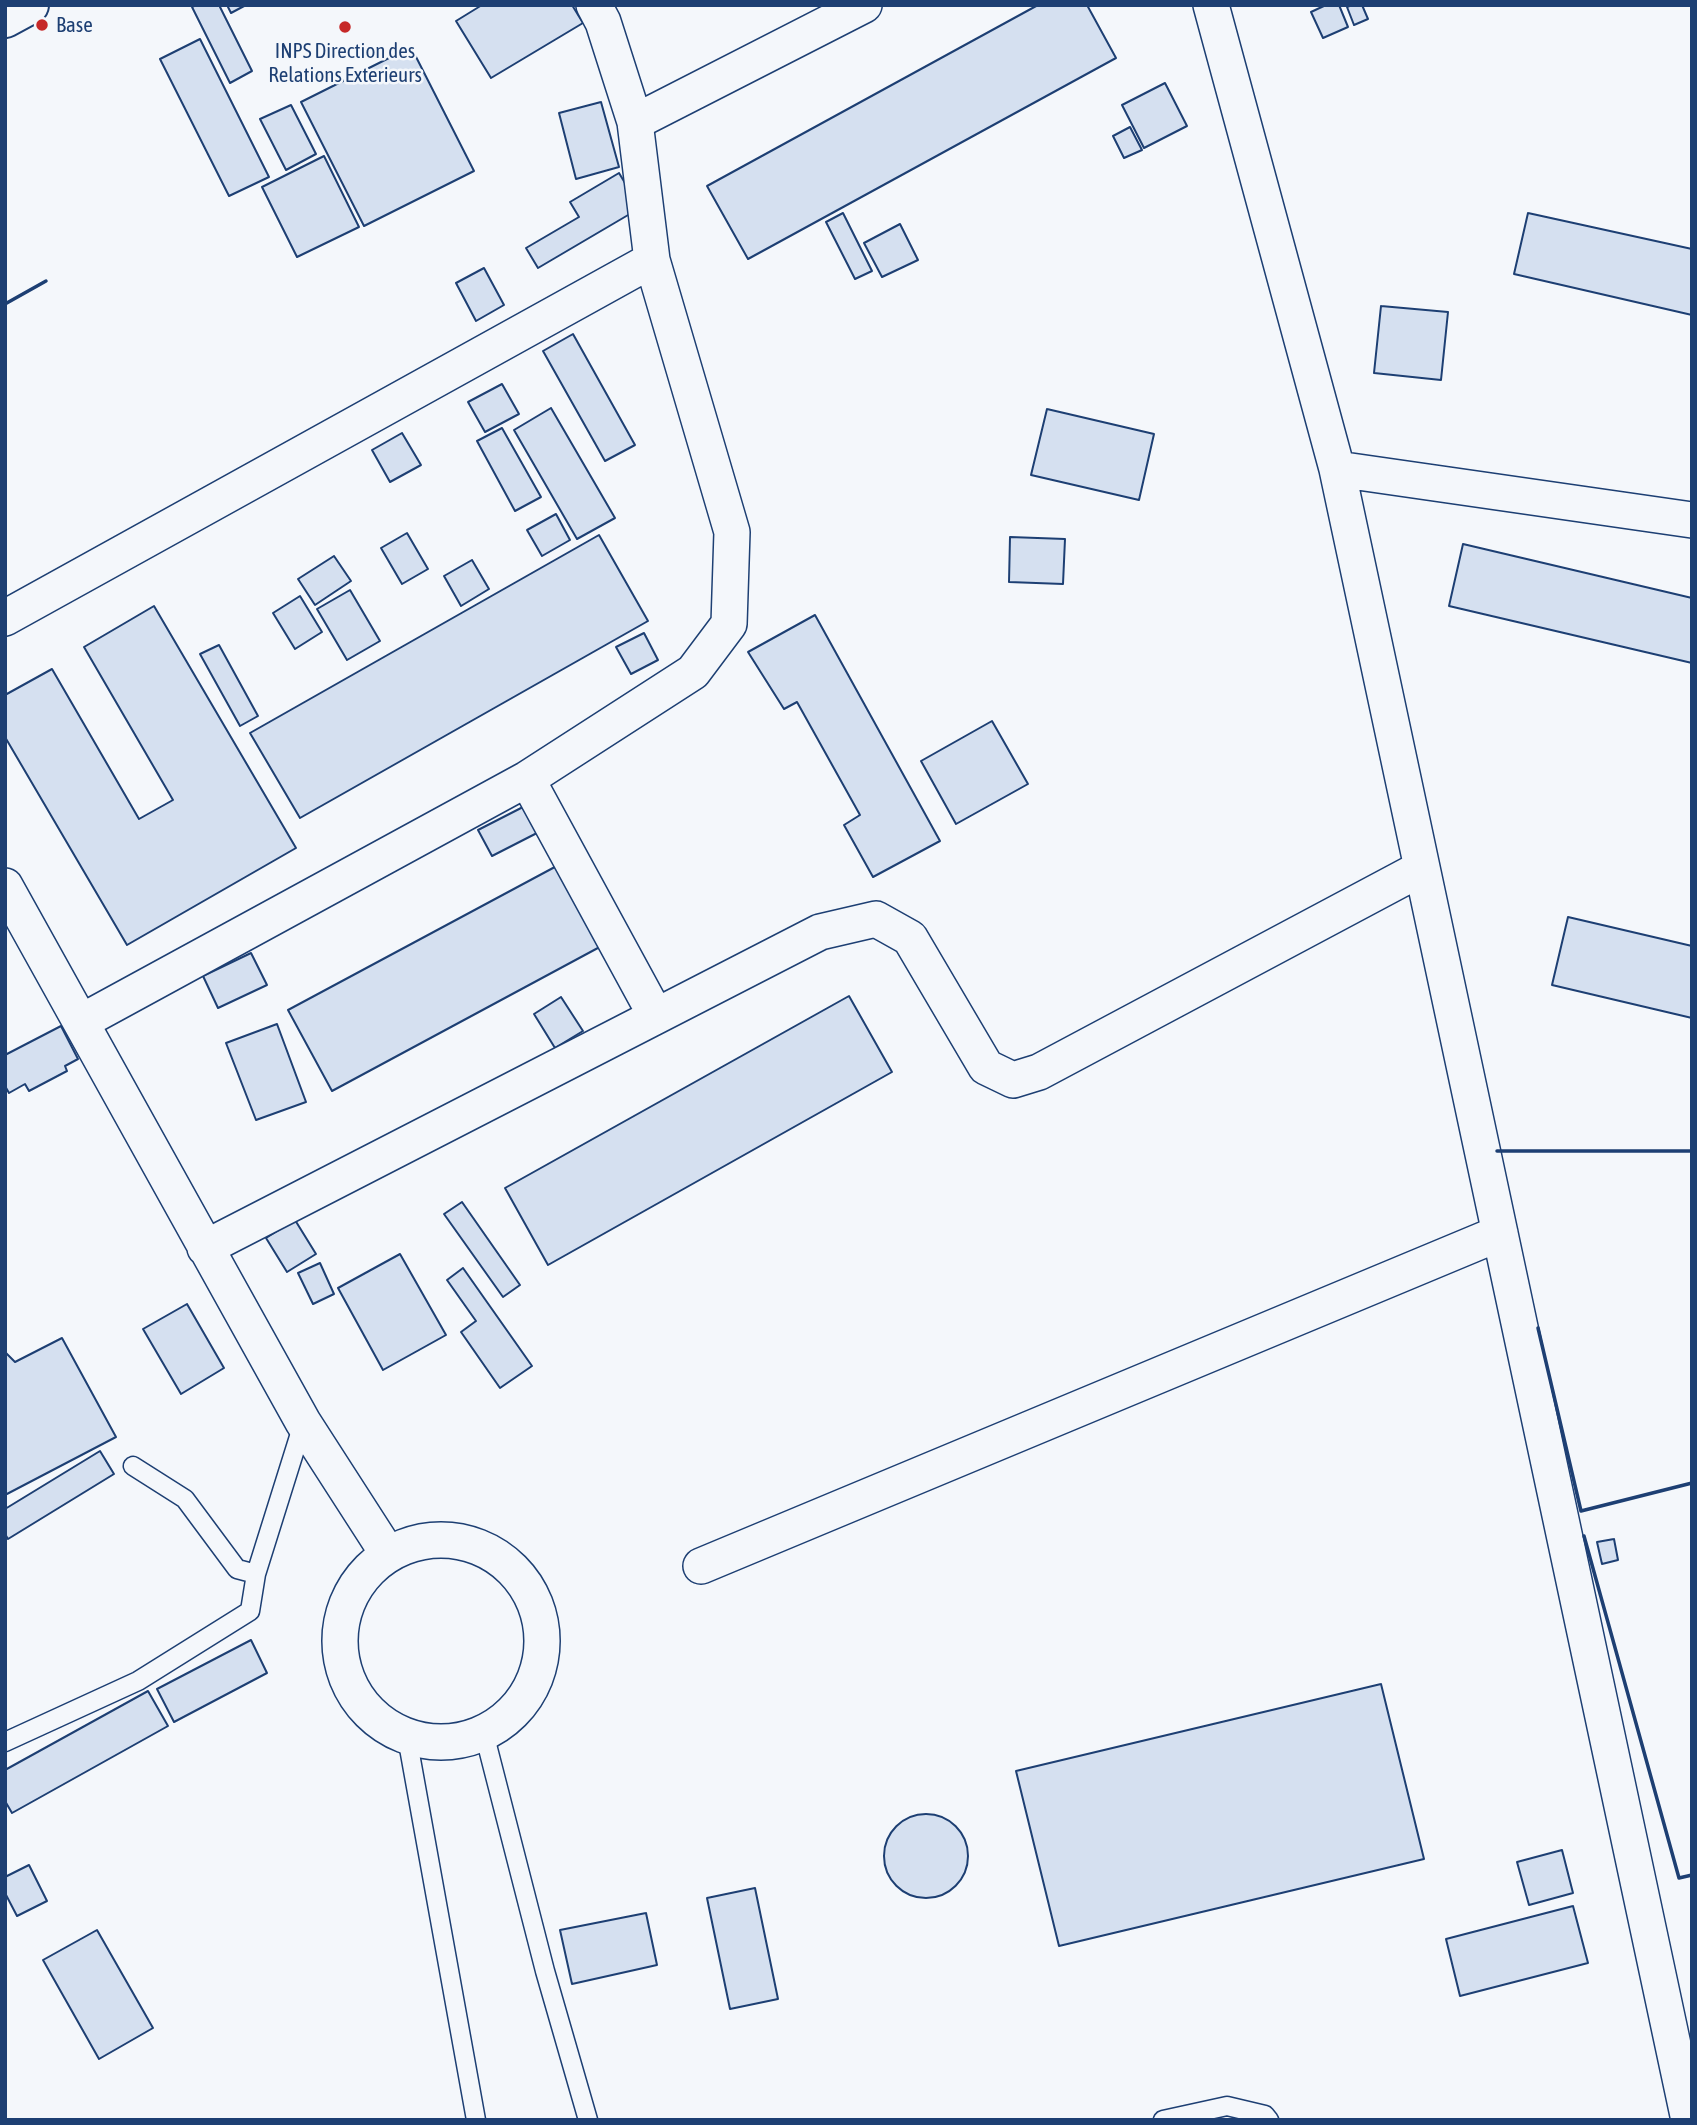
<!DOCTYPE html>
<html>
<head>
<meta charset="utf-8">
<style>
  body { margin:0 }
  #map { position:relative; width:1697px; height:2125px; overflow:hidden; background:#f4f7fb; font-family:"Asap Condensed",sans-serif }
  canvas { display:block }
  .frame { position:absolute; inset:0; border:7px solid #1d3f73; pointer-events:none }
</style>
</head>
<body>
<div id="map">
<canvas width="1697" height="2125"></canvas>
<div class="frame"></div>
</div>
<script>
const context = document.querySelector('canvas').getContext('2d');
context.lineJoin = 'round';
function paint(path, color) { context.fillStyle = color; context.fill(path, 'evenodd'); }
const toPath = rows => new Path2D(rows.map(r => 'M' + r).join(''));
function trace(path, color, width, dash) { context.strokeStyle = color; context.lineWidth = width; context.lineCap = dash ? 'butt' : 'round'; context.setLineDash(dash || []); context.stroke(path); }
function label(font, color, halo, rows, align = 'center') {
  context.font = font + ' "Asap Condensed",sans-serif'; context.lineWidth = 5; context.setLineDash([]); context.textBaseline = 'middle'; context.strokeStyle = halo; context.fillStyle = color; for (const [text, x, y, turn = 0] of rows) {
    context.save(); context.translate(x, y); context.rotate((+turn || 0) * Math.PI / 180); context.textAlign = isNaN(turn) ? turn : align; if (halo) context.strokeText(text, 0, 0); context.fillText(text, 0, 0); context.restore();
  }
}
const building = toPath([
  [196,5,219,5,252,71,230,83,192,7,196,5],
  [227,5,246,5,231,13,227,5],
  [482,5,572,5,583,23,491,78,456,21,482,5],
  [1038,5,1087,5,1116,58,748,259,707,186,1038,5],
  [1326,5,1339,5,1348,27,1323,38,1311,12,1326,5],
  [1352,5,1362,5,1368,19,1354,25,1347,7,1352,5],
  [200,39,269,177,229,196,160,59,200,39],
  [411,47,474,171,364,226,301,102,411,47],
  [1165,83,1187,126,1144,148,1122,105,1165,83],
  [601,102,619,167,576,179,559,113,601,102],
  [291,105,316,154,286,170,260,119,291,105],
  [1130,127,1142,150,1124,158,1113,136,1130,127],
  [324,156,359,227,297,257,262,187,324,156],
  [619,173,640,208,538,268,526,248,579,217,570,202,619,173],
  [843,213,872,271,855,279,826,222,843,213],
  [1528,213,1692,249,1692,315,1514,274,1528,213],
  [900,224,918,260,882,277,864,243,900,224],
  [484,268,504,305,476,321,456,283,484,268],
  [1381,306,1448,312,1441,380,1374,373,1381,306],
  [573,334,635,445,605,461,543,351,573,334],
  [502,384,519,414,485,432,468,402,502,384],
  [551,408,615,518,577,539,514,430,551,408],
  [1047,409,1154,434,1139,500,1031,475,1047,409],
  [502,428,541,497,515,511,477,441,502,428],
  [402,433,421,465,390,482,372,450,402,433],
  [556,514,570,540,542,556,527,530,556,514],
  [407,533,428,569,402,584,381,548,407,533],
  [599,535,648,621,300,818,250,733,599,535],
  [1010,537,1065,539,1063,584,1009,582,1010,537],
  [1463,544,1692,598,1692,663,1449,606,1463,544],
  [334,556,351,581,315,605,298,579,334,556],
  [472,560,489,589,461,606,444,576,472,560],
  [350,590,380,641,347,660,317,609,350,590],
  [300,596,322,632,295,649,273,613,300,596],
  [154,606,296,848,127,945,5,737,5,695,52,669,139,819,173,800,84,647,154,606],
  [815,615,940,841,873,877,844,825,860,815,797,702,784,709,748,652,815,615],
  [644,633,658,660,631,674,616,647,644,633],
  [219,645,258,716,240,726,200,654,219,645],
  [992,721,1028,784,956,824,921,761,992,721],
  [523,807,537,833,492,856,478,830,523,807],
  [566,861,609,942,332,1091,288,1010,566,861],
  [1568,917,1692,946,1692,1018,1552,985,1568,917],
  [251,953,267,985,218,1008,203,976,251,953],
  [849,996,892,1072,548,1265,505,1188,849,996],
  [561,997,583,1031,555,1048,534,1014,561,997],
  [277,1024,306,1102,256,1120,226,1043,277,1024],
  [61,1026,78,1059,65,1066,67,1071,29,1091,25,1084,9,1093,5,1086,5,1055,61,1026],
  [462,1202,520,1285,503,1297,444,1214,462,1202],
  [295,1220,316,1254,287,1272,266,1238,295,1220],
  [400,1254,446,1335,383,1370,338,1288,400,1254],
  [320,1263,334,1294,313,1304,298,1273,320,1263],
  [463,1268,532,1366,500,1388,461,1332,476,1321,447,1280,463,1268],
  [187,1304,224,1368,181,1394,143,1329,187,1304],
  [62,1338,116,1437,5,1495,5,1352,15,1362,62,1338],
  [100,1451,114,1474,8,1539,5,1534,5,1509,100,1451],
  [1614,1539,1618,1560,1602,1564,1597,1542,1614,1539],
  [251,1640,267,1673,174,1722,157,1689,251,1640],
  [1381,1684,1424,1859,1059,1946,1016,1771,1381,1684],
  [148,1691,168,1726,12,1813,5,1801,5,1770,148,1691],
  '884 1856a42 42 0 1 1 84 0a42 42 0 1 1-84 0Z',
  [1562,1850,1573,1893,1529,1905,1517,1862,1562,1850],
  [29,1865,47,1901,17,1916,5,1893,5,1877,29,1865],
  [755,1888,778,1999,730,2009,707,1898,755,1888],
  [1573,1906,1588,1963,1460,1996,1446,1939,1573,1906],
  [646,1913,657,1965,572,1984,560,1930,646,1913],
  [97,1930,153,2028,99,2059,43,1960,97,1930]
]);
paint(building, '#d5e0f0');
trace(building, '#1d3f73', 2);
const service = toPath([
  [133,1466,185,1499,237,1569,256,1574],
  [484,1733,545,1971,588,2120],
  [407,1737,476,2120],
  [5,1742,138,1681,250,1611,256,1574,303,1424],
  [1163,2120,1227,2106,1265,2115,1269,2120]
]);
const minor = toPath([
  [1211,5,1337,469,1689,2120],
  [635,122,864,5],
  [1337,469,1692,520],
  [5,618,652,260],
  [527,779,656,1016],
  [5,886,303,1422,388,1554],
  [81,1022,527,779,693,672,729,624,732,532,652,260,635,122,603,22,594,5],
  [205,1248,820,932,876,919,910,938,986,1067,1013,1080,1039,1072,1422,868],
  '340 1641a101 101 0 1 1 202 0a101 101 0 1 1-202 0Z',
  [701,1566,1500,1233]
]);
const trunk = toPath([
  [5,18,29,5]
]);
trace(service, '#1d3f73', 21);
trace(minor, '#1d3f73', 38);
trace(trunk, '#1d3f73', 42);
trace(service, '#f4f7fb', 18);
trace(minor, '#f4f7fb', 35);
trace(trunk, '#f4f7fb', 38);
trace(toPath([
  [5,304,46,281],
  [1497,1151,1692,1151],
  [1538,1328,1581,1511,1692,1483],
  [1584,1536,1679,1878,1692,1875]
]), '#1d3f73', 3.5);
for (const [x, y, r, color] of [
  [42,25,7,"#c62828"],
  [345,27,7,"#c62828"]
]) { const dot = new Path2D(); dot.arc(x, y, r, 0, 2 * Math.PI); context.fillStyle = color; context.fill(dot); trace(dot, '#f4f7fb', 2.5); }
label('21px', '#1d3f73', '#f4f7fb', [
  ["Base",56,25],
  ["INPS Direction des",345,51,"center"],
  ["Relations Exterieurs",345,75,"center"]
], 'left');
</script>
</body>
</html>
